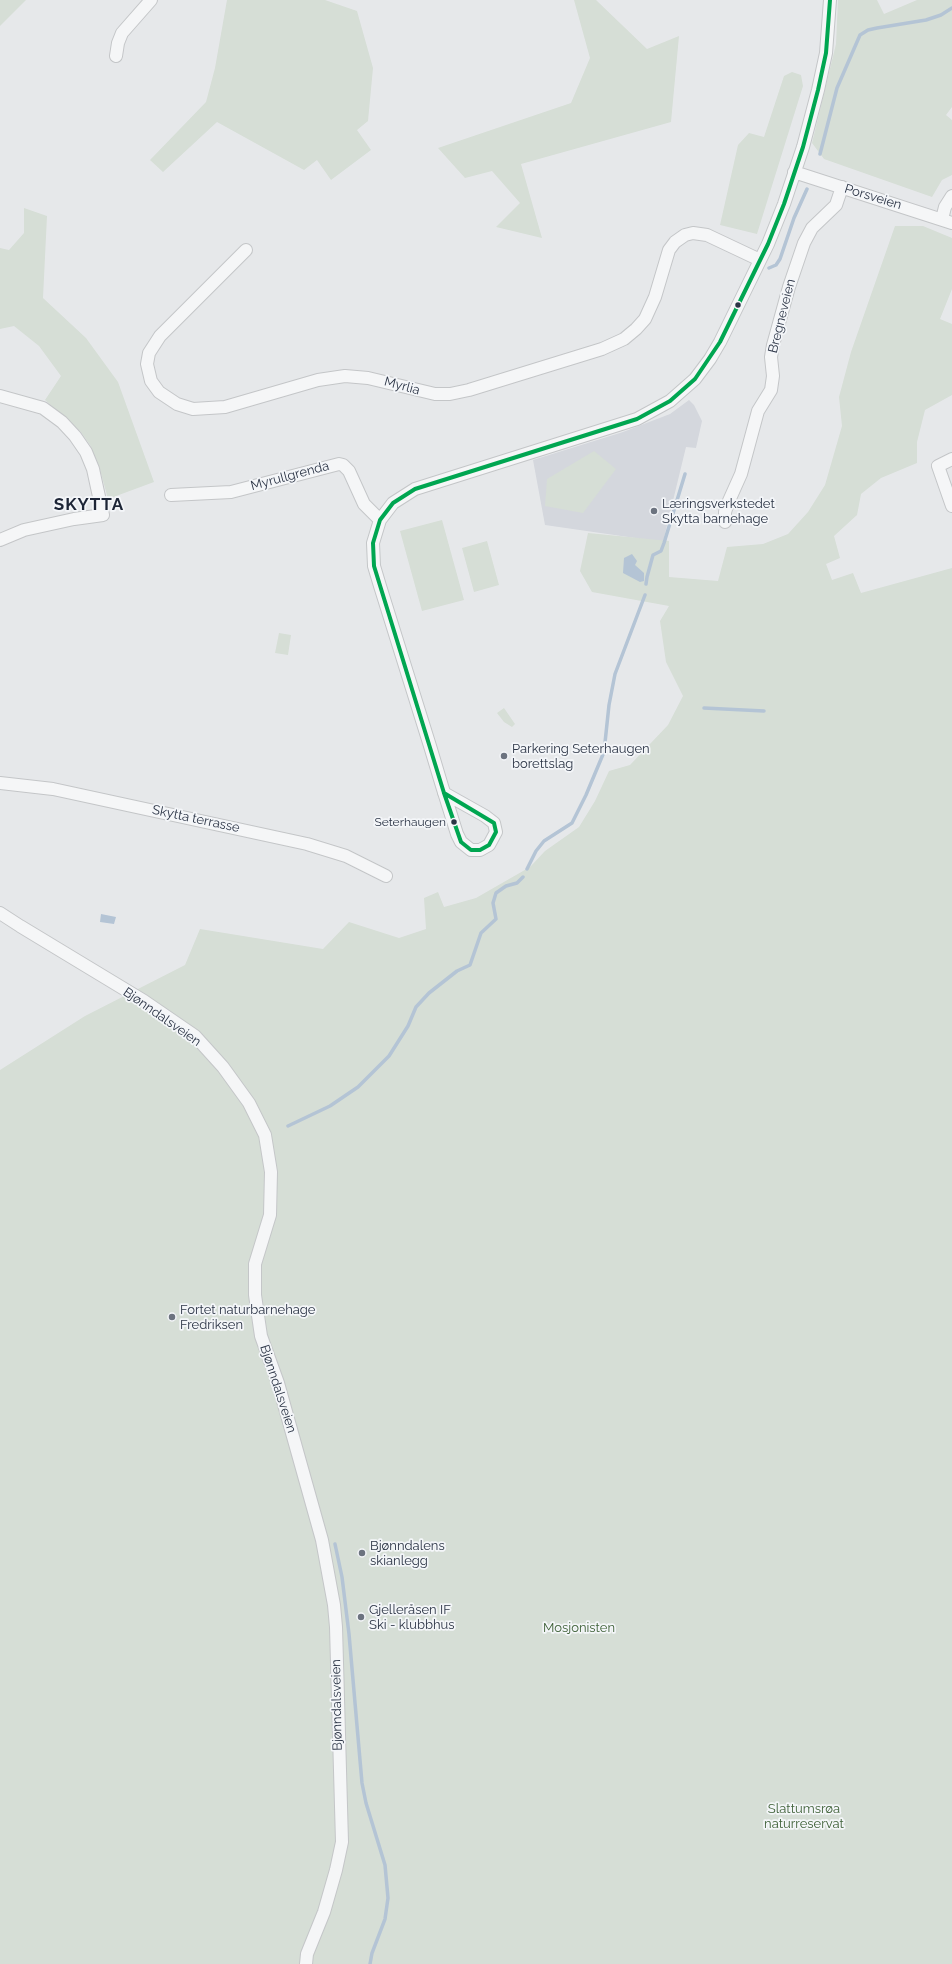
<!DOCTYPE html>
<html>
<head>
<meta charset="utf-8">
<style>
  body { margin:0 }
  canvas { display:block; background:#e6e8ea }
</style>
</head>
<body>
<canvas width="952" height="1964"></canvas>
<script>
const context = document.querySelector('canvas').getContext('2d');
context.lineJoin = 'round';
function paint(path, color) { context.fillStyle = color; context.fill(path, 'evenodd'); }
const toPath = rows => new Path2D(rows.map(r => 'M' + r).join(''));
function trace(path, color, width, dash) { context.strokeStyle = color; context.lineWidth = width; context.lineCap = dash ? 'butt' : 'round'; context.setLineDash(dash || []); context.stroke(path); }
function label(font, color, halo, rows, align = 'center') {
  context.font = font + ' Raleway,sans-serif'; context.lineWidth = 3.5; context.setLineDash([]); context.textBaseline = 'middle'; context.strokeStyle = halo; context.fillStyle = color; for (const [text, x, y, turn = 0] of rows) {
    context.save(); context.translate(x, y); context.rotate((+turn || 0) * Math.PI / 180); context.textAlign = isNaN(turn) ? turn : align; if (halo) context.strokeText(text, 0, 0); context.fillText(text, 0, 0); context.restore();
  }
}
paint(toPath([
  [689,400,694,405,702,421,696,448,686,447,663,542,545,525,533,460,623,432,670,414]
]), '#d4d7dd');
paint(toPath([
  [0,0,26,0,0,26],
  [227,0,325,0,357,11,373,68,368,121,357,130,371,150,331,180,317,160,304,170,217,122,163,172,150,160,206,102,215,68],
  [574,0,596,0,647,49,679,36,671,122,521,164,542,238,496,227,520,203,492,171,465,178,438,148,571,103,590,58],
  [838,0,877,0,884,14,917,0,952,0,952,107,946,115,952,120,952,175,942,180,932,197,824,159,812,143,836,44],
  [792,72,801,75,803,86,757,234,720,225,738,145,749,133,764,137,784,76],
  [24,208,47,216,43,298,86,338,118,382,154,482,108,499,99,466,90,445,80,431,45,400,61,376,39,346,14,326,0,329,0,248,9,250,24,233],
  [895,226,923,226,952,238,952,289,940,319,952,324,952,395,925,410,917,442,917,463,881,478,861,494,857,515,834,536,840,558,826,564,832,580,853,573,861,593,952,568,952,1964,0,1964,0,1070,85,1016,185,965,200,929,323,949,349,922,399,938,426,929,424,898,438,892,444,907,476,898,530,867,545,851,579,827,595,801,609,771,630,765,668,725,683,696,666,662,660,621,669,606,592,592,580,571,588,533,669,541,669,577,718,581,727,547,763,544,788,534,808,512,825,485,842,426,839,397,851,352],
  [594,451,616,469,583,513,545,506,547,479],
  [442,520,464,600,422,611,400,531],
  [487,541,499,585,474,592,462,548],
  [279,633,291,635,288,655,275,653],
  [504,708,515,724,512,727,504,722,497,713]
]), '#d6ded6');
paint(toPath([
  [632,554,637,561,635,565,644,573,644,581,640,582,623,573,624,558],
  [101,914,116,917,114,924,100,922]
]), '#b4c4d5');
trace(toPath([
  [820,154,837,88,860,35,868,30,877,28,926,20,941,15,952,8],
  [769,268,776,265,780,259,794,218,807,189],
  [646,584,647,577,653,555,661,551,664,543,685,474],
  [704,708,764,711],
  [527,869,536,851,544,841,572,823,586,795,604,752,609,705,615,674,645,595],
  [288,1126,330,1106,358,1087,389,1056,408,1026,416,1007,429,993,457,971,470,965,481,933,496,919,493,903,496,893,506,886,517,883,523,877],
  [335,1544,342,1577,349,1634,362,1783,366,1803,385,1865,388,1898,385,1919,372,1953,370,1964]
]), '#b4c4d5', 3.5);
const minor = toPath([
  [116,56,118,43,122,33,151,0],
  [794,172,952,223],
  [942,219,945,207,952,196],
  [246,250,160,336,149,353,147,364,151,381,159,392,177,404,193,409,225,407,318,380,345,376,368,378,435,394,450,394,469,390,602,349,624,339,636,329,645,319,655,297,669,250,675,242,685,235,693,233,707,235,760,260],
  [0,396,43,408,62,422,75,436,86,452,93,469,103,515,74,519,24,530,0,540],
  [952,459,938,466,952,506],
  [171,495,231,492,339,464,343,465,349,471,364,504,380,520],
  [725,522,725,512,728,503,741,474,758,411,771,390,773,376,771,357,773,345,789,287,804,243,812,228,836,205,842,187],
  [0,783,53,789,307,844,346,856,386,876],
  [444,793,485,816,494,823,496,832,489,845,480,850,471,850,461,842,457,834,442,786,430,746,380,586,374,566,373,543,380,520,393,503,415,489,637,419,670,401,695,379,710,359,720,342,768,244,784,204,803,147,818,90,826,53,830,0],
  [0,913,20,926,144,1001,195,1036,223,1067,249,1103,265,1135,271,1172,270,1215,255,1264,255,1295,261,1336,278,1383,322,1540,334,1605,336,1627,342,1842,336,1870,324,1912,307,1954,306,1964]
]);
trace(minor, '#c4c6c8', 14);
trace(minor, '#f5f6f7', 12);
trace(toPath([
  [444,793,494,823,496,832,489,845,480,850,471,850,461,842,444,793],
  [444,793,374,566,373,543,380,520,393,503,415,489,637,419,670,401,695,379,720,342,768,244,784,204,803,147,818,90,826,53,830,0]
]), '#00a651', 4);
for (const [x, y, r, color] of [
  [738,305,3.5,"#2b3445"],
  [654,511,4,"#6c737f"],
  [504,756,4,"#6c737f"],
  [454,822,3.5,"#2b3445"],
  [172,1317,4,"#6c737f"],
  [362,1553,4,"#6c737f"],
  [361,1617,4,"#6c737f"]
]) { const dot = new Path2D(); dot.arc(x, y, r, 0, 2 * Math.PI); context.fillStyle = color; context.fill(dot); trace(dot, '#f4f6f9', 1.5); }
label('12px', '#2b3445', '#f4f6f9', [
  ["Seterhaugen",446,822]
], 'right');
label('13px', '#2b3445', '#f4f6f9', [
  ["Porsveien",873,197,17],
  ["Bregneveien",782,316,-76],
  ["Myrlia",402,386,15],
  ["Myrullgrenda",290,476,-15],
  ["Skytta terrasse",196,819,12],
  ["Bjønndalsveien",162,1017,35],
  ["Bjønndalsveien",278,1389,72],
  ["Bjønndalsveien",337,1705,-91]
]);
label('13px', '#2b3445', '#f4f6f9', [
  ["Læringsverkstedet",662,504],
  ["Skytta barnehage",662,519],
  ["Parkering Seterhaugen",512,749],
  ["borettslag",512,764],
  ["Fortet naturbarnehage",180,1310],
  ["Fredriksen",180,1325],
  ["Bjønndalens",370,1546],
  ["skianlegg",370,1561],
  ["Gjelleråsen IF",369,1610],
  ["Ski - klubbhus",369,1625]
], 'left');
label('13px', '#3f6138', '#f4f6f9', [
  ["Mosjonisten",579,1628],
  ["Slattumsrøa",804,1809],
  ["naturreservat",804,1824]
]);
context.letterSpacing = '1px';
label('bold 17px', '#1d2536', '#f4f6f9', [
  ["SKYTTA",89,505]
]);
context.letterSpacing = '0px';
</script>
</body>
</html>
